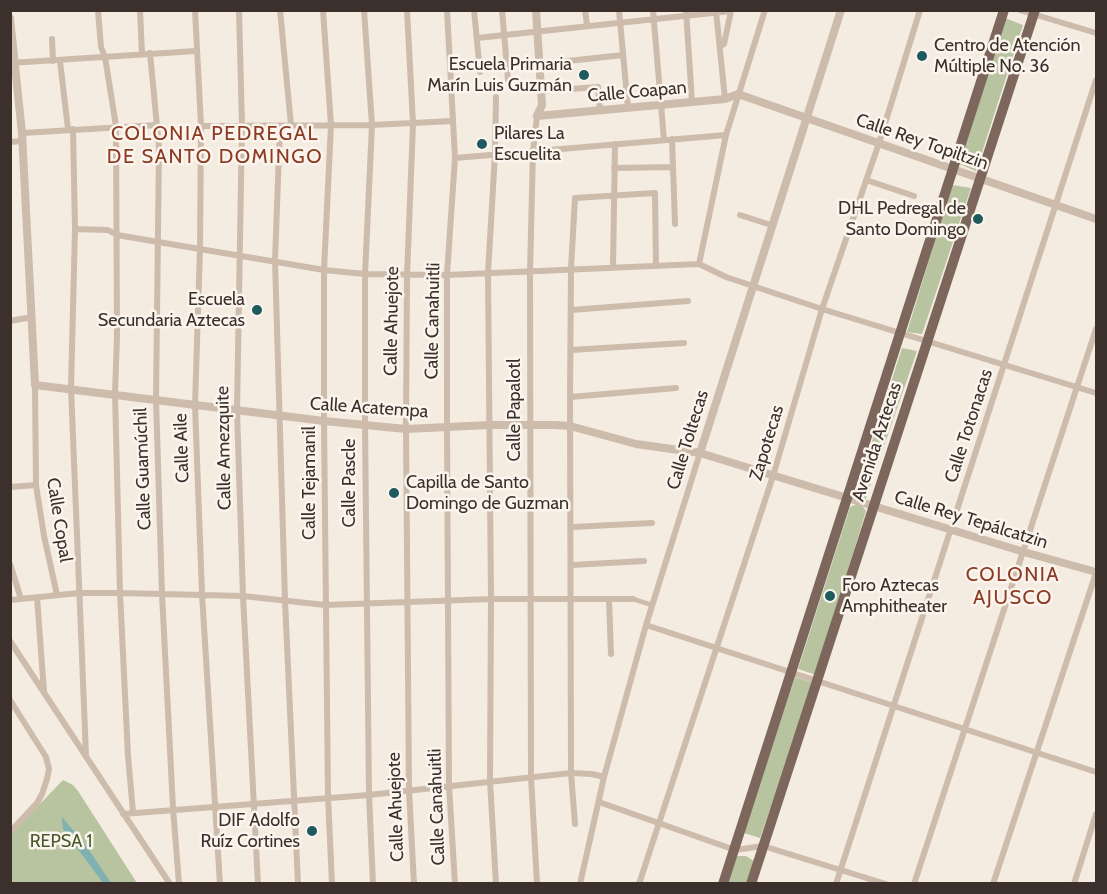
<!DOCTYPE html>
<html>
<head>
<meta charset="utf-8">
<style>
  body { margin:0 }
  #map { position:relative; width:1107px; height:894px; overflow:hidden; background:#f4ebe1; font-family:Cabin,sans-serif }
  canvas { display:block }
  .frame { position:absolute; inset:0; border:12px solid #3b302b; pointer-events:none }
</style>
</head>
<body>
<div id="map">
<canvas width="1107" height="894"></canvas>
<div class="frame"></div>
</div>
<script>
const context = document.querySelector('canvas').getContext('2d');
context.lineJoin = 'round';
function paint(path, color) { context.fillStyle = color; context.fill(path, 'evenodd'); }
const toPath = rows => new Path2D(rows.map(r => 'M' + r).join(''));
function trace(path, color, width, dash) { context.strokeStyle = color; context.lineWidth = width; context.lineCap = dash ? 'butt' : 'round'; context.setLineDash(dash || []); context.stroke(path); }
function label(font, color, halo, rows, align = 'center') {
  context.font = font + ' Cabin,sans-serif'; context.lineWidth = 5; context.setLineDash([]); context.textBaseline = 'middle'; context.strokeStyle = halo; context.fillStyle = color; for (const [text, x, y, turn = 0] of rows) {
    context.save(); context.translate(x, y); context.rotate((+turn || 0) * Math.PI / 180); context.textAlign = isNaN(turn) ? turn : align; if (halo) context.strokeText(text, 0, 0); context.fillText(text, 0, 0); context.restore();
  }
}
paint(toPath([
  [1005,18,1023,25,976,171,959,164],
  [952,185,971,188,922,334,907,332],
  [902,348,917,351,865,501,853,500],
  [860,503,866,511,816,675,798,669,850,507],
  [795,677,814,683,760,838,744,833],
  [63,780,73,785,78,791,137,883,11,883,10,835],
  [737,856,746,856,754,861,747,883,728,884]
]), '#b8c4a0');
paint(toPath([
  [62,817,87,847,111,883,103,883,63,829]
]), '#7fb0b2');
trace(toPath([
  [542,92,557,90],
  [633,599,652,605]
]), '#cdbbac', 4.5);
trace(toPath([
  [98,10,101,47,105,57,116,126,117,336,115,393,120,593,128,756,133,812],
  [140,10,142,54],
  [195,10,201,126,200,249,195,405,202,594,220,884],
  [239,10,242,126,237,410,243,596,258,884],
  [280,10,291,125],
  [323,10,331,125,324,270,324,421,328,797,332,884],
  [364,10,372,125,365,274,365,425,369,795,373,884],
  [407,10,413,124,407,276,406,429,409,790,414,884],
  [447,10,455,158,447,275,447,428,449,785,455,884],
  [474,10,480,72],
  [502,10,508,80],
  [585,10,587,25],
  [619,10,628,108],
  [653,10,664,140],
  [686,10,692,102],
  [1020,10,1096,33],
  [716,11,725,99],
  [477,38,731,11,724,44,720,46],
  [52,39,53,61],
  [150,53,159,147,156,399,162,594,173,808,179,884],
  [60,61,68,129],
  [10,63,196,51],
  [540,64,623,55],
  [557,90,598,87,600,110],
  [201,126,372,125,453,121],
  [280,126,275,260,285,601,298,884],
  [73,129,75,229,71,388,86,755],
  [22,133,158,125],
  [672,139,675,224],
  [10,142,22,141],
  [455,158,726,135],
  [614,168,673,167],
  [866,180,914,196],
  [740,215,771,225],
  [75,229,108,230,117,235,324,270,365,274,447,275,699,264,726,277,822,309,1096,393],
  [699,264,726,135,765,10],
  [613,267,615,144],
  [571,310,688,301],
  [10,321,32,317],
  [571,350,684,343],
  [35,385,36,485,44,536,57,595],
  [570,397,676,388],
  [10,487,36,485],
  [572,527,652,523],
  [10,564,21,599],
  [572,565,644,561],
  [37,597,44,692],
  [10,600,79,593,120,593,243,596,325,605,491,599,633,599],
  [609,600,611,654],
  [646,625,1096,772],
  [10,641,170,884],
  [10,700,46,757,49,769,47,779,42,794,37,803,10,832],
  [599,802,735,850,763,846,886,884],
  [123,814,369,795,571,773,592,774,604,777],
  [575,824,571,773,570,397,571,269,575,198,655,193,656,266],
  [496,884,490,781,491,599,488,273,495,154,496,97],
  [537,884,531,777,530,272,533,151,537,116],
  [580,884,604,777,646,625,700,453],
  [639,884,773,476,822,309,879,143,920,10],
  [836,884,1096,80],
  [914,884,1096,329],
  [993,884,1096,573],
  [1074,884,1096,814]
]), '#cdbbac', 6);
trace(toPath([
  [536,10,542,105,537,116],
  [10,18,22,133,35,385,324,421,406,429,489,425,555,425,570,426,636,444,700,453,1024,552,1096,572],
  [537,116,725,99,738,94,1096,219],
  [700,453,841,10]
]), '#cdbbac', 8);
trace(toPath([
  [723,884,1004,10],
  [751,884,1035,10]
]), '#7d675c', 10);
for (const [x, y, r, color] of [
  [922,56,6,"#1f5a5e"],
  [584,75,6,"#1f5a5e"],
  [482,144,6,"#1f5a5e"],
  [978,219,6,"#1f5a5e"],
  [257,310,6,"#1f5a5e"],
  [394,493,6,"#1f5a5e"],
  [830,596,6,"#1f5a5e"],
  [312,831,6,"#1f5a5e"]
]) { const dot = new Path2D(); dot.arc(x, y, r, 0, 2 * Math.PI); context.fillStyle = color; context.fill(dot); trace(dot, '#fbf5ee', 2); }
label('18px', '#3b302b', '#fbf5ee', [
  ["Centro de Atención",934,46],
  ["Múltiple No. 36",934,67],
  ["Escuela Primaria",572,65,"right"],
  ["Marín Luis Guzmán",572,86,"right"],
  ["Pilares La",494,134],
  ["Escuelita",494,155],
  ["DHL Pedregal de",966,209,"right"],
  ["Santo Domingo",966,230,"right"],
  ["Escuela",245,300,"right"],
  ["Secundaria Aztecas",245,321,"right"],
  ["Capilla de Santo",406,483],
  ["Domingo de Guzman",406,504],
  ["Foro Aztecas",842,586],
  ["Amphitheater",842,607],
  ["DIF Adolfo",300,821,"right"],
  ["Ruíz Cortines",300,842,"right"]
], 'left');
label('18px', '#3b302b', '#fbf5ee', [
  ["Calle Coapan",637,92,-5],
  ["Calle Rey Topiltzin",922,142,19],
  ["Calle Ahuejote",392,321,-89],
  ["Calle Canahuitli",433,321,-89],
  ["Calle Acatempa",369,408,4],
  ["Calle Papalotl",515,410,-90],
  ["Calle Totonacas",969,426,-72],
  ["Calle Toltecas",688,440,-73],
  ["Avenida Aztecas",877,442,-72],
  ["Zapotecas",767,443,-73],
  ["Calle Aile",182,448,-92],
  ["Calle Amezquite",224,448,-91],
  ["Calle Guamúchil",143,469,-92],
  ["Calle Tejamanil",310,483,-90],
  ["Calle Pascle",350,483,-90],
  ["Calle Copal",59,520,81],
  ["Calle Rey Tepálcatzin",971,520,17],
  ["Calle Ahuejote",396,807,-92],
  ["Calle Canahuitli",437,807,-92]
]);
label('18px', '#4a5a2e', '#fbf5ee', [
  ["REPSA 1",61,842]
]);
context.letterSpacing = '1.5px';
label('20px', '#8c3b22', '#fbf5ee', [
  ["COLONIA PEDREGAL",215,134],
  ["DE SANTO DOMINGO",215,157],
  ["COLONIA",1013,575],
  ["AJUSCO",1013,598]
]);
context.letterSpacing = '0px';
</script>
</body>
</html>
